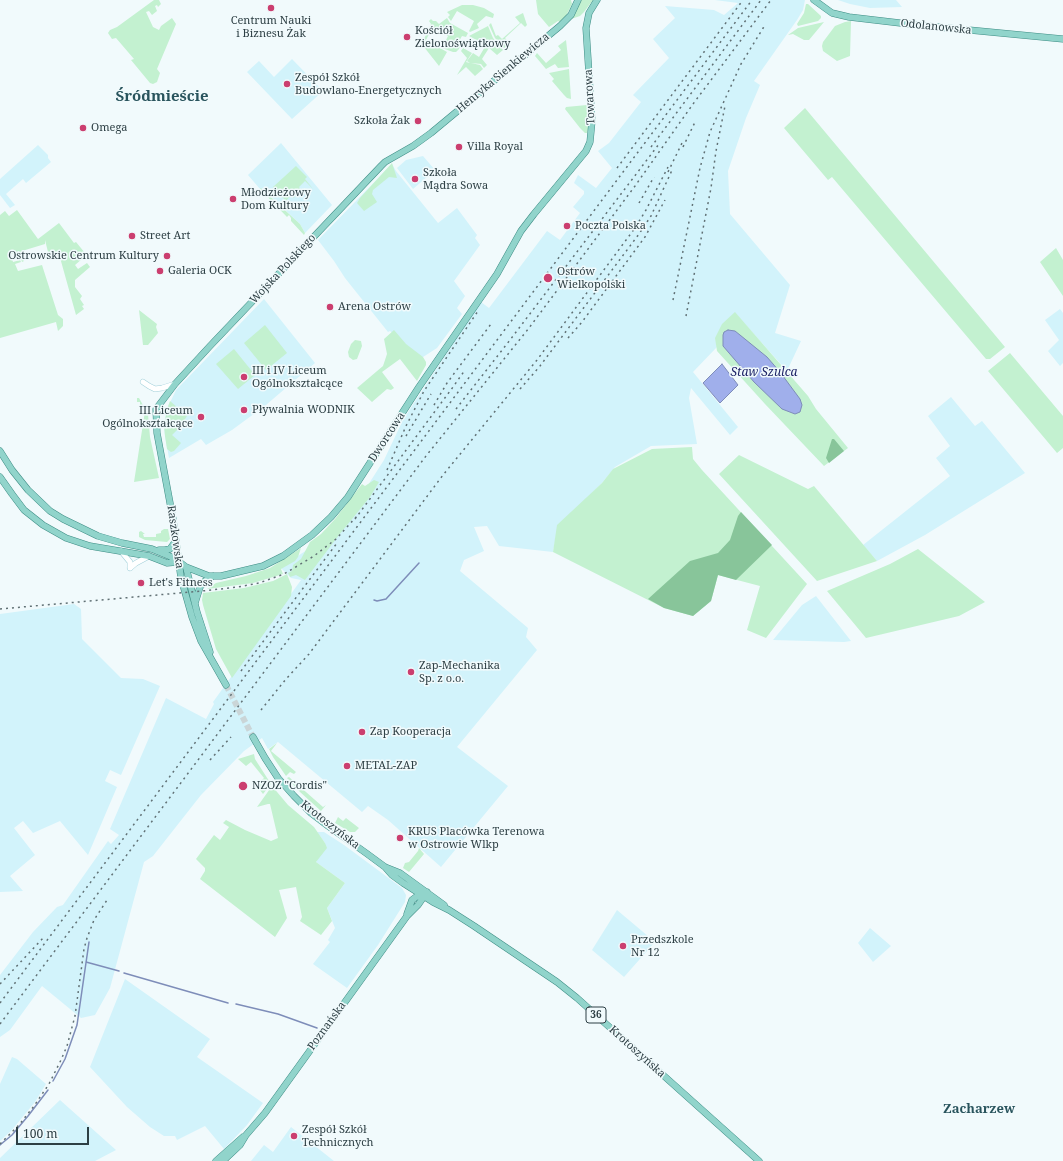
<!DOCTYPE html>
<html>
<head>
<meta charset="utf-8">
<style>
  body { margin:0 }
  #map { position:relative; width:1063px; height:1161px; overflow:hidden; background:#f1fafc; font-family:"Noto Serif",serif }
  canvas { display:block }
  .scale { position:absolute; left:16px; top:1127px; width:73px; height:18px; box-sizing:border-box; border:2px solid #2d3f44; border-top:0; padding-left:5px; font-size:12px; line-height:14px; white-space:nowrap; color:#2d3f44; -webkit-text-stroke:3px #f1fafc; paint-order:stroke }
</style>
</head>
<body>
<div id="map">
<canvas width="1063" height="1161"></canvas>
<div class="scale">100 m</div>
</div>
<script>
const context = document.querySelector('canvas').getContext('2d');
context.lineJoin = 'round';
function paint(path, color) { context.fillStyle = color; context.fill(path, 'evenodd'); }
const toPath = rows => new Path2D(rows.map(r => 'M' + r).join(''));
function trace(path, color, width, dash) { context.strokeStyle = color; context.lineWidth = width; context.lineCap = dash ? 'butt' : 'round'; context.setLineDash(dash || []); context.stroke(path); }
function label(font, color, halo, rows, align = 'center') {
  context.font = font + ' "Noto Serif",serif'; context.lineWidth = 3; context.setLineDash([]); context.textBaseline = 'middle'; context.strokeStyle = halo; context.fillStyle = color; for (const [text, x, y, turn = 0] of rows) {
    context.save(); context.translate(x, y); context.rotate((+turn || 0) * Math.PI / 180); context.textAlign = isNaN(turn) ? turn : align; if (halo) context.strokeText(text, 0, 0); context.fillText(text, 0, 0); context.restore();
  }
}
paint(toPath([
  [715,0,805,0,803,10,797,20,754,81,760,85,746,118,728,171,730,214,790,285,775,333,801,341,787,371,735,313,716,342,717,347,693,372,738,427,730,435,691,388,689,398,697,444,651,446,615,467,602,483,586,499,555,542,553,552,499,546,487,526,474,527,484,551,464,560,460,571,528,628,526,637,537,650,457,747,508,786,441,867,388,820,368,806,362,812,278,742,268,749,262,738,244,751,201,795,153,856,144,862,110,988,95,1015,81,1018,42,986,10,1030,0,1037,0,975,33,932,57,907,63,905,108,841,111,844,119,835,110,829,166,698,206,719,214,704,213,702,301,580,291,578,280,567,331,535,352,510,384,460,403,420,416,400,481,302,489,308,547,231,560,240,580,213,573,207,584,194,584,191,574,183,578,175,596,188,612,168,598,151,609,143,641,102,633,95,669,58,653,39,675,18,665,6,714,10,724,15,738,3],
  [838,0,896,0,902,7,870,8,850,4],
  [292,59,323,91,292,119,247,72,259,61,274,77],
  [281,143,332,205,305,233,300,224,262,188,260,189,248,175],
  [38,145,48,155,48,158,51,162,26,183,23,179,6,194,15,205,10,208,0,195,0,179],
  [423,156,435,170,413,189,397,168,406,160],
  [392,164,396,171,438,223,457,208,477,235,475,238,480,245,454,281,465,296,457,308,462,314,437,348,423,357,420,357,390,331,388,332,345,278,334,261,318,240],
  [264,299,315,363,266,405,232,430,206,445,201,439,169,458,165,436,164,426,167,409,176,390],
  [1060,309,1063,313,1063,363,1060,366,1048,351,1059,340,1045,320],
  [951,397,975,426,982,421,1025,473,925,535,877,561,863,545,950,476,936,458,950,446,928,416],
  [816,596,851,641,844,642,773,640,802,605],
  [74,604,81,609,82,639,121,678,143,679,160,686,121,775,110,770,105,781,117,787,88,855,60,821,33,833,23,821,14,828,35,855,10,876,23,891,0,892,0,614],
  [317,832,324,832,344,845,402,888,406,895,405,902,378,945,347,988,313,964,330,942,328,940,335,928,327,908,345,883,316,862,325,843],
  [617,910,655,942,624,977,592,950],
  [870,928,891,946,873,962,858,943],
  [125,979,210,1039,197,1057,263,1103,247,1125,224,1149,205,1126,177,1140,175,1136,164,1136,150,1127,127,1107,90,1067],
  [12,1057,17,1059,46,1084,35,1102,11,1131,0,1141,0,1084],
  [60,1100,116,1150,95,1161,0,1161,0,1158],
  [291,1127,334,1161,251,1161,264,1145,273,1152]
]), '#d2f3fb');
paint(toPath([
  [154,0,159,0,161,4,158,7,157,5,155,6,157,11,152,15,149,11,146,12,153,27,159,30,161,26,172,18,176,24,157,69,160,73,157,82,153,84,150,83,131,60,134,59,116,38,112,39,108,33,110,30,117,27],
  [536,0,571,0,572,4,566,16,560,22,558,21,549,27,538,14],
  [581,0,593,0,584,12,580,16,571,19],
  [806,4,808,4,821,16,821,18,818,21,798,26,797,24,804,13],
  [462,5,473,5,484,8,494,14,493,18,486,16,477,24,479,28,470,32,469,31,474,21,457,11,451,21,448,17,450,15,447,12],
  [523,13,527,25,525,27,521,23,505,38,510,44,504,48,495,38,489,25,491,23,496,36,498,35,502,39,520,23,515,17],
  [447,18,450,23,468,33,466,37,462,36,458,43,461,45,459,49,456,52,453,52,442,48,448,36,432,28,426,40,447,52,439,66,424,47,428,44,424,39,431,24,429,21,431,19,433,21,436,21,439,24],
  [851,21,850,56,837,61,823,51,822,46,823,42,835,26,845,22],
  [824,22,809,40,804,40,793,34,788,35,798,28],
  [488,26,493,38,503,50,497,55,489,48,482,59,487,65,484,68,481,64,471,63,480,65,483,69,475,76,466,67,457,75,467,58,461,51,463,48,472,53,466,62,470,63,467,61,473,53,479,57,486,45,469,36],
  [566,40,569,67,558,68,555,64,546,69,535,56,537,53,546,63,561,50,558,46],
  [569,69,571,99,567,98,564,95,552,81,554,79,549,73],
  [587,105,588,129,587,133,585,133,580,128,565,109,566,107],
  [805,108,1005,347,990,359,986,359,832,177,828,180,784,128],
  [392,163,397,178,389,177,373,190,372,194,377,202,364,211,357,203,360,198],
  [296,166,307,177,305,179,313,189,305,181,299,187,301,190,300,191,297,189,292,194,295,196,294,198,291,195,286,201,273,187],
  [261,188,300,224,305,233,304,235,291,221,291,218,289,215,287,217,260,189],
  [17,210,38,239,59,223,74,243,76,242,85,253,92,253,92,254,83,260,82,259,75,265,78,269,87,263,90,267,75,280,75,287,82,296,80,299,84,305,82,306,84,309,76,315,59,254,49,256,45,240,45,244,22,251,24,261,22,262,19,251,11,254,13,262,20,260,21,262,15,264,18,271,42,265,58,315,63,319,63,326,58,331,56,322,0,338,0,215,5,211,9,216],
  [1056,248,1063,260,1063,296,1040,262],
  [139,310,157,324,156,327,158,333,148,345,143,345],
  [735,312,808,396,816,409,848,448,824,466,765,404,717,351,715,338,722,324],
  [265,325,287,353,266,370,244,343],
  [394,330,406,344,423,357,426,362,426,365,417,381,400,359,382,372,394,388,391,390,387,389,372,402,357,388,383,366,387,354,384,339],
  [355,340,361,341,362,346,357,359,353,360,349,357,348,352,351,344],
  [234,349,255,375,238,389,216,364],
  [1010,353,1063,416,1063,448,1057,453,988,371],
  [137,398,139,398,148,414,150,437,159,478,134,482,145,411,140,411,140,402,137,402],
  [170,401,187,416,185,419,186,421,172,435,181,443,174,451,171,452,167,449,165,436,164,426,167,409],
  [692,447,693,459,702,470,807,584,766,638,747,630,760,586,718,575,711,601,693,616,664,608,553,552,557,525,602,483,613,469,652,449],
  [739,455,808,489,814,486,877,561,817,581,719,474],
  [374,480,379,482,370,497,339,535,305,580,296,575,290,577,288,573,292,571,293,565,301,559,310,542,321,534,335,519,362,484,365,486],
  [164,529,168,529,170,539,167,542,145,540,139,537,139,532,141,531,145,534,143,534,144,537,156,537,156,534,161,533,161,531],
  [301,548,298,557,295,561,281,569,283,574,253,583,207,589,216,583,246,576,270,568],
  [918,549,985,602,959,616,866,638,827,591,890,564],
  [287,574,292,587,291,596,232,678,216,649,203,605,202,600,203,593,244,588,273,581],
  [277,743,271,751,296,772,294,774,290,772,286,776,273,757,269,749],
  [254,754,255,759,271,784,263,794,256,785,264,778,251,762,246,766,238,759],
  [289,777,323,807,326,805,321,811,300,792,287,778],
  [272,786,288,805,314,827,325,843,327,848,316,862,345,883,327,908,332,921,321,935,300,921,302,917,296,887,279,890,287,918,275,937,200,879,205,871,205,868,196,859,214,835,220,840,229,827,223,823,226,820,245,830,271,841,278,838,270,804,268,804,257,807],
  [338,817,343,821,346,818,359,828,355,832,350,832,335,823],
  [419,848,424,854,409,872,403,868,405,863,409,862,418,851]
]), '#c3f1d0');
paint(toPath([
  [832,439,834,439,844,451,829,463,826,458],
  [741,512,772,545,736,580,718,575,711,601,693,616,664,608,648,599,690,561,718,553,730,540,738,516]
]), '#88c59a');
const water = toPath([
  [728,330,735,331,740,335,767,357,780,372,800,399,802,405,800,412,795,414,782,409,754,382,723,346,723,335,724,332,728,330],
  [722,364,738,385,720,403,703,383,722,364]
]);
paint(water, '#a0afeb');
trace(water, '#7e8db9', 1);
trace(toPath([
  [374,600,377,601,386,599,419,563],
  [86,962,119,971],
  [124,973,228,1003],
  [236,1004,278,1014,317,1028],
  [53,1081,65,1059,77,1025,89,942],
  [0,1145,12,1135,28,1116,48,1090]
]), '#7e8db9', 1.5);
trace(toPath([
  [226,685,253,737]
]), '#cad5d7', 6, [6, 3]);
const minor = toPath([
  [143,382,149,386,155,389,162,388,175,384],
  [121,551,130,562,130,568],
  [130,568,136,563,149,556]
]);
const major = toPath([
  [814,0,832,13,849,17,917,25,1063,39],
  [0,451,12,470,28,490,50,511,63,519,98,536,122,543,152,549,174,558,186,567,209,576,221,576,263,566,283,556,312,535,331,517,348,497,419,387,497,274,521,231,534,214,586,151,590,142,592,121,586,28,589,13,597,0],
  [0,477,12,494,24,510,43,525,66,538,90,546,149,556,167,563,178,562],
  [159,550,165,550,170,549,175,542],
  [186,567,197,612,210,652],
  [195,603,200,587,205,581,213,576],
  [226,685,201,641,192,617,181,578,173,519,157,433,156,409,175,384,210,346,381,166,385,162,413,146,431,133,560,26,571,15,578,0],
  [253,737,265,758,278,778,294,796,311,813,328,826,366,853,385,867,400,873,444,905],
  [385,867,392,875,403,883,433,902,449,910,474,926,557,982,577,998,759,1161],
  [407,914,412,900,420,894,423,893],
  [216,1161,243,1137],
  [223,1161,240,1145,246,1135,265,1113,407,916,418,905,427,892]
]);
trace(minor, '#a2d0da', 6);
trace(major, '#3e8d85', 7);
trace(minor, '#fff', 5);
trace(major, '#91d4cb', 6);
trace(toPath([
  [651,147,761,0],
  [683,147,696,120],
  [617,168,743,0],
  [668,172,683,141],
  [639,203,654,177],
  [673,300,700,168,710,132,741,64,765,25],
  [686,316,711,188,716,151,725,106],
  [568,338,582,322,645,237,665,200],
  [520,389,540,366,639,234,651,216,673,168],
  [434,405,447,383,491,324],
  [456,409,510,340,659,144],
  [406,436,431,394],
  [387,470,406,426,424,391,478,311],
  [355,519,453,387,465,370],
  [0,609,202,591,238,587,259,583,284,574,314,556,336,539,358,515],
  [241,671,337,543],
  [261,710,286,679,309,654,443,475,537,360,635,228,646,210,668,167],
  [210,760,231,737],
  [0,984,44,937],
  [0,1003,752,0],
  [0,1024,426,456,529,328,635,186,693,104,771,0],
  [0,1144,19,1125,34,1106,49,1084,61,1060,67,1046,75,1016,84,949,87,938,94,920,107,900]
]), '#607074', 1.5, [2, 4]);
for (const [x, y, r, color] of [
  [271,8,4,"#cb3e6f"],
  [407,37,4,"#cb3e6f"],
  [287,84,4,"#cb3e6f"],
  [418,121,4,"#cb3e6f"],
  [83,128,4,"#cb3e6f"],
  [459,147,4,"#cb3e6f"],
  [415,179,4,"#cb3e6f"],
  [233,199,4,"#cb3e6f"],
  [567,226,4,"#cb3e6f"],
  [132,236,4,"#cb3e6f"],
  [167,256,4,"#cb3e6f"],
  [160,271,4,"#cb3e6f"],
  [548,278,5,"#cb3e6f"],
  [330,307,4,"#cb3e6f"],
  [244,377,4,"#cb3e6f"],
  [244,410,4,"#cb3e6f"],
  [201,417,4,"#cb3e6f"],
  [141,583,4,"#cb3e6f"],
  [411,672,4,"#cb3e6f"],
  [362,732,4,"#cb3e6f"],
  [347,766,4,"#cb3e6f"],
  [243,786,5,"#cb3e6f"],
  [400,838,4,"#cb3e6f"],
  [623,946,4,"#cb3e6f"],
  [294,1136,4,"#cb3e6f"]
]) { const dot = new Path2D(); dot.arc(x, y, r, 0, 2 * Math.PI); context.fillStyle = color; context.fill(dot); trace(dot, '#f1fafc', 1.5); }
for (const [x, y, w] of [
  [596,1015,20]
]) { const box = new Path2D(); box.roundRect(x - w / 2, y - 8, w, 16, 3); context.fillStyle = '#f1fafc'; context.fill(box); trace(box, '#2d3f44', 1); }
label('bold 10px', '#2d3f44', null, [
  ["36",596,1015]
]);
label('11px', '#2d3f44', '#f1fafc', [
  ["Centrum Nauki",271,21,"center"],
  ["i Biznesu Żak",271,34,"center"],
  ["Kościół",415,31],
  ["Zielonoświątkowy",415,44],
  ["Zespół Szkół",295,78],
  ["Budowlano-Energetycznych",295,91],
  ["Szkoła Żak",410,121,"right"],
  ["Omega",91,128],
  ["Villa Royal",467,147],
  ["Szkoła",423,173],
  ["Mądra Sowa",423,186],
  ["Młodzieżowy",241,193],
  ["Dom Kultury",241,206],
  ["Poczta Polska",575,226],
  ["Street Art",140,236],
  ["Ostrowskie Centrum Kultury",159,256,"right"],
  ["Galeria OCK",168,271],
  ["Ostrów",557,272],
  ["Wielkopolski",557,285],
  ["Arena Ostrów",338,307],
  ["III i IV Liceum",252,371],
  ["Ogólnokształcące",252,384],
  ["Pływalnia WODNIK",252,410],
  ["III Liceum",193,411,"right"],
  ["Ogólnokształcące",193,424,"right"],
  ["Let's Fitness",149,583],
  ["Zap-Mechanika",419,666],
  ["Sp. z o.o.",419,679],
  ["Zap Kooperacja",370,732],
  ["METAL-ZAP",355,766],
  ["NZOZ \"Cordis\"",252,786],
  ["KRUS Placówka Terenowa",408,832],
  ["w Ostrowie Wlkp",408,845],
  ["Przedszkole",631,940],
  ["Nr 12",631,953],
  ["Zespół Szkół",302,1130],
  ["Technicznych",302,1143]
], 'left');
label('11px', '#2d3f44', '#f1fafc', [
  ["Odolanowska",936,27,6],
  ["Henryka Sienkiewicza",503,73,-40],
  ["Towarowa",590,97,-93],
  ["Wojska Polskiego",283,269,-47],
  ["Dworcowa",387,437,-57],
  ["Raszkowska",175,537,82],
  ["Krotoszyńska",330,825,38],
  ["Poznańska",327,1026,-54],
  ["Krotoszyńska",637,1052,42]
]);
label('italic 12px', '#1e2467', '#f1fafc', [
  ["Staw Szulca",764,373]
]);
label('bold 13px', '#29545d', '#f1fafc', [
  ["Zacharzew",979,1109]
]);
label('bold 15px', '#29545d', '#f1fafc', [
  ["Śródmieście",162,97]
]);
</script>
</body>
</html>
